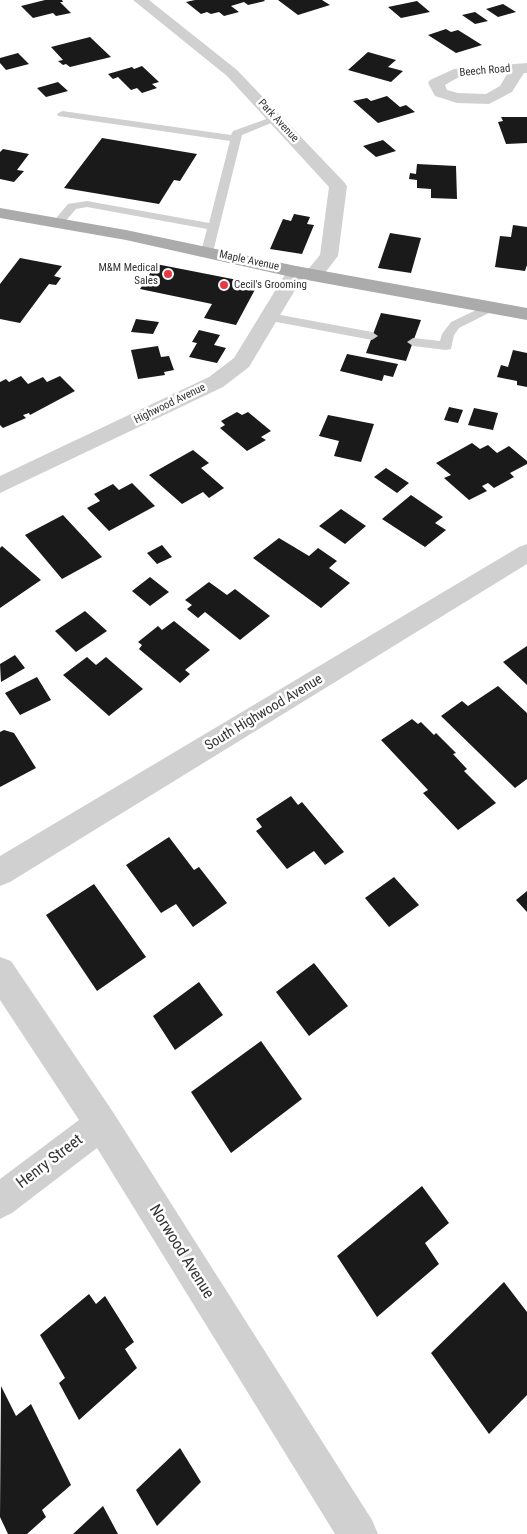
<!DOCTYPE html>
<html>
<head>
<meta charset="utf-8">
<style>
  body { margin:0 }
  canvas { display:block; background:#fff }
</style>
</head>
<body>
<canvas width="527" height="1534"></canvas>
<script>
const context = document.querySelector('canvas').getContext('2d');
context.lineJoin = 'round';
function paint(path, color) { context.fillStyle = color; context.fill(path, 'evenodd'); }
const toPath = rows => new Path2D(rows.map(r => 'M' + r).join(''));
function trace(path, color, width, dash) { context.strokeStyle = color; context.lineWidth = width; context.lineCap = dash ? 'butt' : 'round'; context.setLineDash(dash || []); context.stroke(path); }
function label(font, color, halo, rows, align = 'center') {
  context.font = font + ' "Roboto Condensed",sans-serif'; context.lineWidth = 5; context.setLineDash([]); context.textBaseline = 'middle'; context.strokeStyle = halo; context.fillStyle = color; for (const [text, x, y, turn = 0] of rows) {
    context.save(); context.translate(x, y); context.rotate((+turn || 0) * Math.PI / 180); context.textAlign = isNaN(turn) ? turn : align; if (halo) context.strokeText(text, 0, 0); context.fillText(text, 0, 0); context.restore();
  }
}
paint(toPath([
  [45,0,62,0,63,2,60,2,71,13,56,16,53,13,33,18,21,6],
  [195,0,264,0,265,1,248,5,244,2,231,6,239,12,224,16,219,12,211,14,207,12,201,14,186,2],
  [278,0,322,0,330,5,298,15],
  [417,1,430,12,401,18,388,7],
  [503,4,516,12,498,17,486,9],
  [475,12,488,21,475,24,462,15],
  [446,29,451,32,458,30,482,45,456,53,428,35],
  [90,37,111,57,70,67,66,64,63,65,58,61,63,60,51,47],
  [368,52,396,60,388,67,403,71,391,82,348,70],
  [18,53,29,64,6,70,0,63,0,58],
  [142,66,159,82,152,84,157,88,142,93,137,88,131,90,118,77,113,79,108,74,132,67,134,69],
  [58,82,68,91,46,97,37,88],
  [387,96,400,107,406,105,415,112,378,123,353,101,367,98,371,101],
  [501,117,527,117,527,143,506,144,498,122,503,121],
  [102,138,197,154,180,181,174,180,159,204,64,188],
  [383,140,396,151,376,157,363,146],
  [3,149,29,154,17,170,24,171,14,182,0,179,0,152],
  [417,164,456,166,457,199,431,198,431,189,417,188,417,180,409,179,410,173,416,174],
  [294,214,310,217,307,224,314,225,302,254,270,249,283,219,291,221],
  [513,225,527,227,527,265,525,271,495,267,500,236,511,237],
  [390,233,421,238,411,273,378,268],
  [20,258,62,266,54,276,61,278,56,285,49,284,20,323,0,319,0,284],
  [156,264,258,284,236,325,204,318,212,304,140,289],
  [381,313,421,320,406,361,366,353],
  [136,319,159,322,153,334,131,332],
  [199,330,220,335,214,345,226,348,217,363,189,357,197,343,192,342],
  [158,346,161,357,169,356,174,370,164,372,165,375,138,379,131,350],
  [513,350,527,353,527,387,517,385,517,381,497,377,501,365,508,367],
  [347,354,398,364,393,377,384,375,382,381,340,371],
  [21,376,28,384,43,377,47,382,60,376,75,391,30,415,29,413,23,415,26,418,3,428,0,425,0,382,6,379,9,382],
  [449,407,463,410,458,423,444,420],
  [474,408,498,413,493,430,468,425],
  [237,412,242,415,248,412,271,431,261,437,266,440,247,451,220,428,225,425,221,421],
  [328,415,374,424,361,462,334,456,339,441,319,436],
  [472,443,480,449,488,445,497,453,509,446,527,461,527,464,510,473,514,477,494,488,488,483,482,486,487,491,469,500,444,478,451,475,436,463],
  [193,450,209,463,201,468,224,488,209,498,203,492,182,504,149,475],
  [386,468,409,483,397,493,374,477],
  [132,483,155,506,109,531,87,508,100,501,94,494,113,484,119,490],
  [411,495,443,517,435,523,446,530,425,547,382,519],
  [341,509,366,526,345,544,319,526],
  [63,515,102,557,62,579,25,535],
  [279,538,309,556,318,548,337,561,329,568,350,583,321,608,253,558],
  [162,545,172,557,157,564,147,553],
  [2,546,41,580,0,608,0,548],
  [150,577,169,592,150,606,132,591],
  [209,582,227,595,235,589,270,616,240,640,205,612,198,618,187,609,192,605,185,600],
  [85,611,107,631,76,652,55,631],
  [174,621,210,650,185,670,190,674,180,683,139,649,142,645,138,642,158,626,162,630],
  [527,646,527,685,503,662],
  [15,655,25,668,1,682,0,664],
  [87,657,96,665,106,657,143,689,109,716,63,675],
  [37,677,51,700,20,715,5,693],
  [498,686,527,713,527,779,515,788,441,716,462,701,468,706],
  [412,719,418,724,421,722,434,735,436,733,456,753,453,754,467,769,464,771,496,803,458,830,423,793,428,790,381,740],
  [4,730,14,733,36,768,0,787,0,732],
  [291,796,298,805,302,802,344,852,325,865,314,851,287,869,256,831,262,827,256,819],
  [169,837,194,870,199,867,227,903,193,927,176,904,161,913,126,865],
  [394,877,419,905,389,927,365,898],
  [94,884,146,957,97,991,46,915],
  [527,891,527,912,516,900],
  [314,963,348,1006,309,1036,276,992],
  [199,982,223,1015,175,1050,153,1016],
  [261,1041,302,1099,231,1153,191,1092],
  [422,1186,449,1223,425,1243,439,1264,377,1317,337,1256],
  [504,1282,527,1312,527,1395,489,1434,431,1353],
  [89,1294,96,1304,105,1296,134,1342,125,1349,137,1368,79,1420,59,1383,65,1378,40,1335],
  [1,1386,16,1416,31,1404,71,1485,42,1510,46,1517,27,1534,8,1534,0,1517],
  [180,1448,201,1482,157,1526,136,1490],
  [103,1506,118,1534,73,1534]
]), '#1a1a1a');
paint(toPath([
  [62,111,231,135,233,131,272,117,276,116,281,119,242,135,213,252,207,256,201,252,207,229,87,207,76,209,62,225,54,225,52,223,68,204,87,201,209,223,230,141,58,116,57,114,62,111],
  [491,303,497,307,495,310,459,328,454,335,451,349,446,350,413,346,407,342,413,338,440,341,442,334,451,322,491,303],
  [270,313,372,332,378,336,372,340,266,320,264,317,266,314,270,313]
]), '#d0d0d0');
paint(toPath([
  [133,0,149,0,237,70,344,182,347,186,338,256,320,279,313,281,306,279,304,275,249,367,223,387,0,493,0,476,209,377,234,358,289,268,296,266,303,268,305,273,320,255,329,187,227,76,133,0],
  [527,63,527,73,524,73,512,92,489,104,457,103,435,96,428,83,430,80,454,69,527,63],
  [507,74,500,86,486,94,458,93,447,90,445,85,457,78,507,74],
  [527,544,527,564,10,882,0,886,0,856,519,547,527,544],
  [0,957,11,961,113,1112,372,1520,378,1534,335,1534,97,1148,12,1213,0,1219,0,1179,79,1120,0,1000,0,957]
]), '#d0d0d0');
paint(toPath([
  [0,208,126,230,296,266,527,308,527,320,296,278,126,240,0,218,0,208]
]), '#ababab');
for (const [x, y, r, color] of [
  [168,274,5,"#e63946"],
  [224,285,5,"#e63946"]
]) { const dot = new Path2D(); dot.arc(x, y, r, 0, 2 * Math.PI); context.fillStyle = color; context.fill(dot); trace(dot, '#fff', 2); }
label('11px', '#333', '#fff', [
  ["Beech Road",485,71,-5],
  ["Park Avenue",278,121,47],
  ["Maple Avenue",249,261,12],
  ["Highwood Avenue",170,404,-26]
]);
label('11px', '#333', '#fff', [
  ["M&M Medical",158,268],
  ["Sales",158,281],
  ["Cecil's Grooming",234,285,"left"]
], 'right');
label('14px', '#333', '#fff', [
  ["South Highwood Avenue",264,713,-31]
]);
label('16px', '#333', '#fff', [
  ["Henry Street",50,1162,-37],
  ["Norwood Avenue",181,1252,58]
]);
</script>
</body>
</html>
